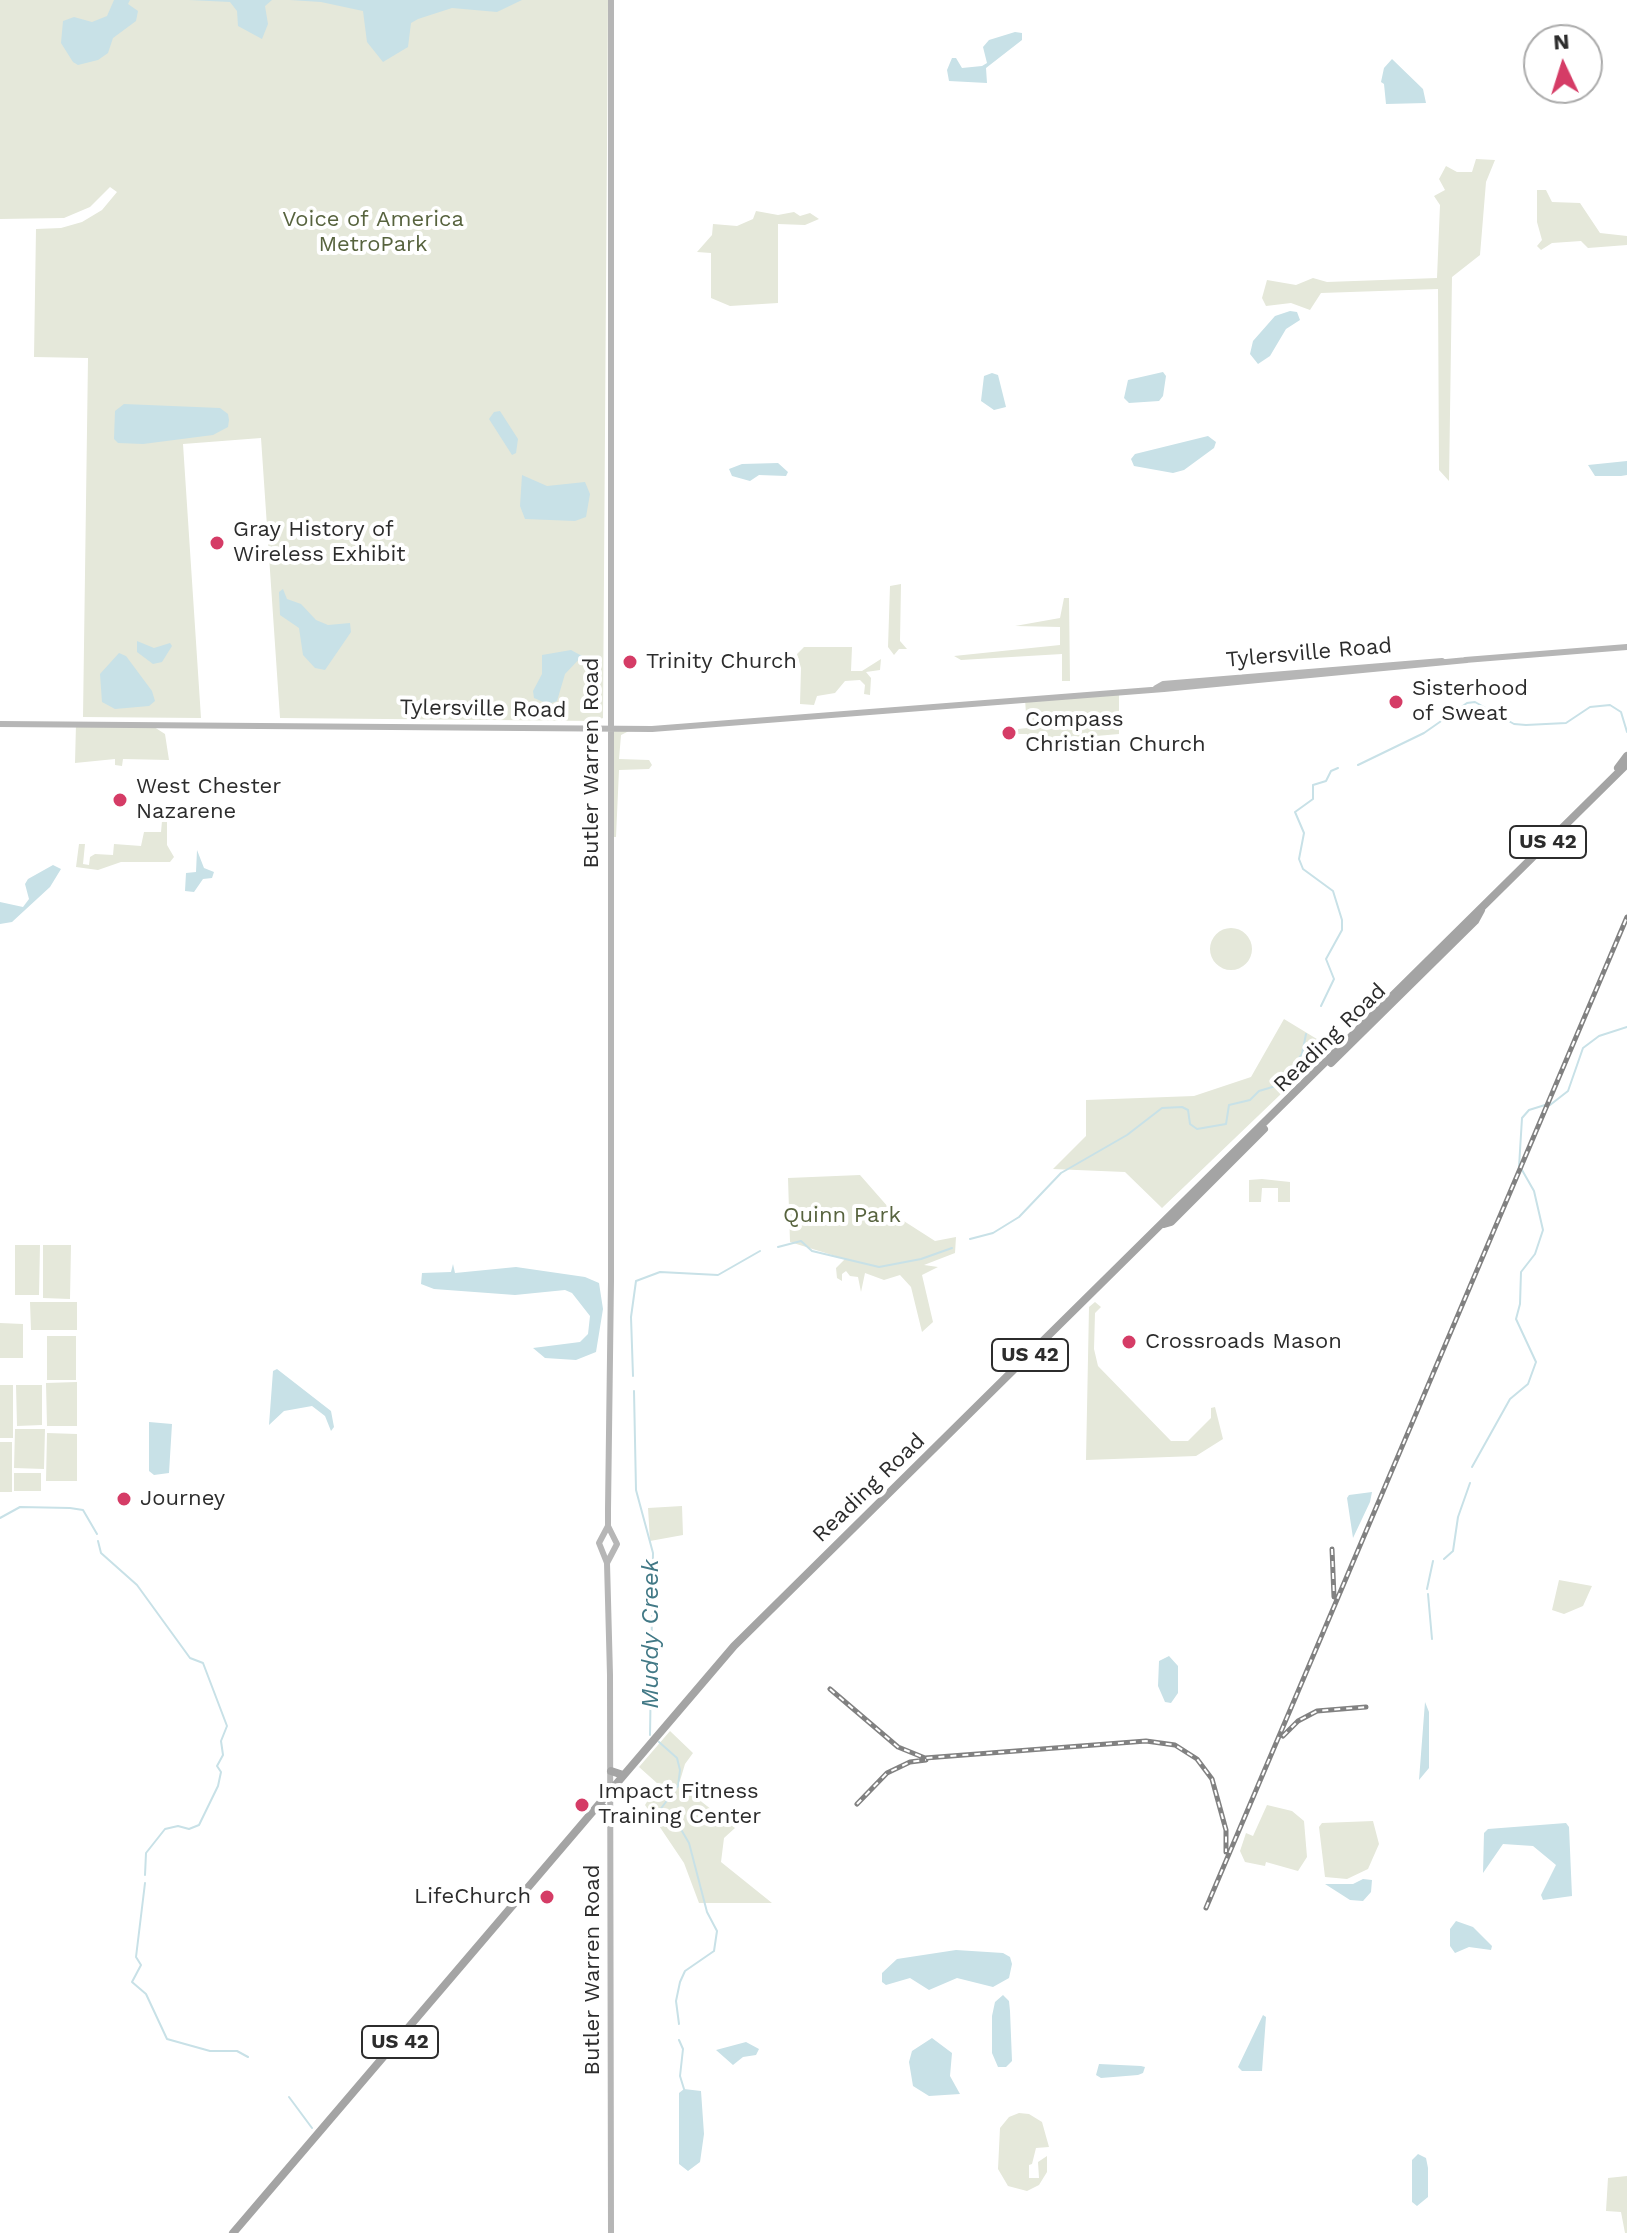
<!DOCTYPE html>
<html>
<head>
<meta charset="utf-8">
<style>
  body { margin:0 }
  #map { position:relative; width:1627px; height:2233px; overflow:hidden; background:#fff; font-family:"Work Sans",sans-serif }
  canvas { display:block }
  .north { position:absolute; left:1523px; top:24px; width:80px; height:80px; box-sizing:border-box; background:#fff; border:2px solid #ababab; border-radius:50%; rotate:356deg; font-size:22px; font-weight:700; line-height:32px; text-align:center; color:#2c2c2c }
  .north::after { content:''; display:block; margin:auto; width:28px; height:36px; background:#d53c66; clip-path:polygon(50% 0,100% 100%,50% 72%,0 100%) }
</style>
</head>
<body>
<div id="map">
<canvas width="1627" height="2233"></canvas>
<div class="north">N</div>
</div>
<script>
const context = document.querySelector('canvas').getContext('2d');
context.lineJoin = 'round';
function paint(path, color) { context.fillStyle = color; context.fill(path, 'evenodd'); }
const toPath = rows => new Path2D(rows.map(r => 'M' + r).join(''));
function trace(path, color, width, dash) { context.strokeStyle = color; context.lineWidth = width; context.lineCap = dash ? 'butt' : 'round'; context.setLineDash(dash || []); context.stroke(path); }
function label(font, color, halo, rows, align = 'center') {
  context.font = font + ' "Work Sans",sans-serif'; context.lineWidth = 8; context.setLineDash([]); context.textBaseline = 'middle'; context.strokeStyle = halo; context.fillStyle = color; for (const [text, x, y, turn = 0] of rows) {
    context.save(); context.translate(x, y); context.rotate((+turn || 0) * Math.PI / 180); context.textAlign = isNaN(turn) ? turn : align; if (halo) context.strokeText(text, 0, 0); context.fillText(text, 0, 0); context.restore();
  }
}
paint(toPath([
  [0,0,608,0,603,718,596,721,280,718,261,438,183,444,201,718,83,717,88,358,34,357,36,229,61,228,82,222,102,210,117,192,110,187,90,207,64,218,0,219],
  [1476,159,1495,160,1486,182,1480,255,1452,277,1449,481,1439,470,1438,289,1321,293,1310,310,1291,303,1266,306,1262,298,1267,280,1296,285,1313,278,1327,282,1437,278,1440,205,1434,196,1445,190,1439,179,1446,166,1457,172,1472,172],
  [1537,190,1546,190,1552,202,1580,203,1600,233,1627,236,1627,245,1588,248,1581,241,1552,243,1541,250,1537,246,1542,240,1537,222],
  [756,211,778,215,794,212,800,216,810,213,819,219,805,225,778,224,778,303,730,306,711,298,711,253,697,252,712,235,713,224,737,226,753,219],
  [901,584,900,641,907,649,899,649,894,655,888,647,890,586],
  [1064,598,1069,598,1070,681,1062,681,1062,654,961,660,954,656,1060,645,1060,627,1015,626,1060,618],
  [804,647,852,647,851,671,862,671,881,659,880,670,866,672,871,678,870,695,864,694,865,685,860,680,845,681,835,693,817,696,814,705,800,704,801,668,797,654],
  [1119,691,1119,734,1028,742,1027,734,1018,734,1018,729,1027,728,1025,699],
  [76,724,151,725,165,734,169,760,123,759,122,766,115,765,115,759,75,763],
  [610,729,633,729,621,735,619,759,649,760,652,765,649,769,619,770,616,837,610,837],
  [167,820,167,845,174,857,170,862,121,862,98,870,76,867,79,844,85,844,83,864,89,865,90,857,95,854,113,855,114,844,141,846,144,832,161,832,162,821],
  '1210 949a21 21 0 1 1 42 0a21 21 0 1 1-42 0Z',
  [1284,1019,1330,1047,1162,1208,1125,1172,1053,1169,1086,1136,1086,1100,1194,1096,1251,1077],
  [860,1175,896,1216,935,1241,956,1237,955,1253,924,1265,938,1267,922,1275,933,1322,922,1332,911,1287,900,1275,884,1280,865,1273,861,1292,858,1277,850,1276,846,1271,842,1274,842,1281,837,1278,836,1268,845,1259,790,1242,788,1178],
  [1262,1179,1290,1182,1290,1202,1278,1202,1278,1188,1262,1188,1261,1202,1249,1202,1249,1180],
  [15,1245,40,1245,39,1295,15,1295],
  [43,1245,71,1245,70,1299,43,1298],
  [30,1302,77,1302,77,1330,31,1330],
  [1095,1302,1101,1307,1095,1313,1094,1349,1098,1366,1171,1441,1188,1441,1211,1418,1211,1408,1215,1407,1223,1439,1196,1456,1086,1460,1089,1307],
  [0,1323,23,1324,23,1358,0,1358],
  [47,1336,76,1336,76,1380,47,1380],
  [77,1382,77,1426,47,1426,46,1383],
  [0,1385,13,1385,13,1438,0,1438],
  [16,1385,42,1385,42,1425,17,1426],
  [15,1429,45,1429,44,1469,14,1468],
  [47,1433,77,1434,77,1481,46,1481],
  [0,1442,12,1442,12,1492,0,1492],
  [14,1473,41,1473,41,1491,14,1491],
  [682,1506,683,1535,650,1541,648,1508],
  [1559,1580,1592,1586,1583,1606,1564,1614,1552,1610],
  [670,1731,693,1753,685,1764,679,1784,735,1828,724,1838,721,1862,772,1903,699,1903,684,1863,645,1805,658,1784,639,1767],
  [1267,1805,1292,1811,1304,1821,1307,1857,1298,1871,1266,1862,1265,1866,1245,1862,1240,1851,1246,1833,1253,1836],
  [1373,1821,1379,1844,1368,1869,1347,1879,1325,1877,1319,1827,1322,1823],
  [1019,2113,1029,2114,1042,2122,1049,2147,1036,2148,1032,2164,1029,2165,1029,2178,1039,2178,1038,2162,1047,2156,1047,2172,1039,2185,1027,2191,1008,2186,998,2169,1000,2128,1009,2117],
  [1627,2176,1627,2233,1625,2233,1621,2212,1606,2211,1608,2178]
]), '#e5e8da');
paint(toPath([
  [114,0,130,0,128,4,138,11,136,21,113,38,108,53,98,60,78,65,73,62,61,43,63,21,74,17,92,22,107,16],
  [189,0,272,0,265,6,268,24,262,39,238,26,237,11,230,2],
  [290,0,522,0,497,12,452,8,418,19,411,23,408,47,383,62,367,42,363,11,321,2],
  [1015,32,1022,33,1022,40,986,68,987,83,949,81,947,70,952,58,956,58,962,68,982,66,987,63,983,47,989,40],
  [1392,59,1423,89,1426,103,1386,104,1384,84,1381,82,1384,68],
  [1290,311,1297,312,1300,320,1286,329,1270,356,1258,364,1250,354,1253,341,1275,316],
  [1163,372,1166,376,1163,396,1159,401,1129,403,1124,398,1128,380],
  [992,373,998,375,1006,407,994,410,981,401,984,376],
  [124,404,220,408,228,414,229,420,228,427,213,435,143,444,118,443,114,439,115,411],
  [500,411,518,439,516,453,512,455,489,419,494,412],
  [1208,436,1216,442,1214,448,1184,470,1173,473,1134,466,1131,459,1135,454],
  [1627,461,1627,475,1621,476,1595,476,1588,465],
  [778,463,788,472,786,476,759,475,750,481,732,476,729,469,742,464],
  [522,475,547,486,585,482,590,494,586,517,575,521,525,519,520,506],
  [283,589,287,599,301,604,316,620,328,625,350,623,351,632,325,670,315,668,303,655,299,628,280,615,279,592],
  [137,641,154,648,170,643,172,646,162,662,153,664,137,652],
  [571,650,582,656,565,674,557,701,548,704,534,698,533,691,542,674,542,655],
  [119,653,126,656,152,691,155,701,149,706,115,709,102,702,100,674],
  [197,850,204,868,214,872,212,878,203,879,194,892,185,891,186,873,196,872],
  [53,865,61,869,50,887,12,922,0,924,0,902,23,907,29,899,25,884,28,879],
  [453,1264,455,1273,516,1267,585,1277,599,1283,603,1309,596,1352,576,1360,545,1358,533,1348,580,1342,588,1334,590,1316,572,1293,565,1290,515,1295,434,1289,421,1284,422,1273,451,1272],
  [277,1369,331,1411,334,1427,331,1431,325,1416,312,1406,284,1411,269,1425,273,1371],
  [149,1422,172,1424,169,1473,154,1475,149,1471],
  [1372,1492,1370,1502,1353,1538,1347,1498,1349,1495],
  [1169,1656,1178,1666,1178,1693,1171,1703,1165,1702,1158,1686,1159,1661],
  [1425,1702,1429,1712,1429,1768,1419,1780],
  [1566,1823,1569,1827,1572,1896,1543,1900,1541,1895,1556,1865,1533,1846,1503,1844,1483,1873,1484,1833,1488,1829],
  [1363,1879,1372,1880,1371,1892,1363,1901,1350,1900,1325,1884,1353,1884],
  [1456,1921,1473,1927,1492,1946,1491,1950,1469,1947,1455,1953,1450,1946,1450,1929],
  [956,1950,1003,1953,1010,1957,1012,1964,1009,1978,993,1987,957,1978,929,1990,910,1978,886,1985,882,1982,882,1973,897,1959],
  [1003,1995,1009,2001,1010,2011,1012,2061,1006,2067,998,2067,992,2053,992,2016,995,2002],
  [1263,2015,1266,2017,1262,2071,1242,2071,1238,2067],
  [932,2038,952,2053,950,2076,960,2094,929,2096,913,2086,909,2062,912,2051],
  [746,2042,759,2049,756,2055,743,2057,733,2065,716,2050],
  [1099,2064,1141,2066,1145,2067,1143,2073,1138,2075,1101,2078,1096,2075],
  [684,2089,701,2091,704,2134,700,2162,688,2171,679,2164,679,2093],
  [1418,2154,1426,2158,1428,2168,1428,2197,1417,2206,1412,2202,1412,2160]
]), '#c8e1e7');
trace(toPath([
  [1358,765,1424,733,1467,703,1475,702,1514,724,1526,725,1566,723,1590,707,1610,705,1621,712,1627,732],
  [1321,1006,1334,979,1326,959,1342,930,1342,920,1333,891,1303,869,1299,859,1304,833,1295,812,1313,799,1313,785,1326,781,1331,771,1338,768],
  [1550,1105,1568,1091,1583,1048,1599,1036,1627,1027],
  [1519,1167,1522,1118,1529,1110,1545,1105],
  [970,1239,993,1233,1019,1217,1061,1173,1127,1135,1162,1108,1182,1107,1188,1110,1190,1124,1197,1129,1226,1124,1229,1105,1250,1100,1259,1091,1279,1085,1302,1054,1306,1034],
  [778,1247,801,1241,812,1251,879,1267,921,1259,952,1248],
  [633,1376,631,1317,636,1281,660,1272,718,1275,760,1251],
  [634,1391,636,1490,653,1553,650,1735],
  [1472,1467,1510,1399,1528,1384,1536,1362,1516,1319,1520,1304,1521,1272,1535,1254,1543,1230,1534,1191,1522,1170],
  [0,1518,20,1507,70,1508,83,1510,97,1534],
  [98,1541,101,1553,137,1585,190,1658,203,1663,227,1726,221,1741,223,1755,217,1766,221,1772,218,1786,199,1825,189,1829,178,1826,165,1829,146,1853,145,1875],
  [1444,1559,1453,1551,1458,1517,1470,1483],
  [1427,1589,1433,1561],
  [1428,1594,1432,1639],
  [659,1742,677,1758,680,1770,678,1786,659,1811,679,1826,689,1843,707,1912,717,1931,714,1951,685,1971,680,1982,676,2001,679,2024],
  [145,1883,136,1957,141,1965,132,1982,146,1994,167,2039,210,2051,237,2051,248,2057],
  [679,2040,683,2049,680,2076,684,2089],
  [289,2097,312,2128]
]), '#c8e1e7', 2);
trace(toPath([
  [1465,660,1627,647],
  [1156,688,1163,684,1442,661],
  [0,724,652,729,1164,689,1467,660],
  [608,1526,599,1543,607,1563,610,1675,611,2233],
  [607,1563,617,1544,608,1526,608,1509,611,1281,611,0]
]), '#b6b6b6', 6);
trace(toPath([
  [1618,768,1627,756],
  [1331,1063,1475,921,1481,910],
  [1164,1224,1171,1222,1264,1129],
  [611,1771,623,1775],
  [599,1805,611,1812],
  [233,2233,734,1646,1627,764]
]), '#a4a4a4', 8);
const rail = toPath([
  [1332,1549,1334,1597],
  [830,1689,898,1747,925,1758,1146,1741,1175,1745,1197,1759,1212,1779,1226,1830,1226,1852],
  [1283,1736,1298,1721,1317,1711,1366,1707],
  [857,1804,887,1773,910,1762,926,1760],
  [1206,1908,1627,917]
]);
trace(rail, '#818181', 5);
trace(rail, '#fff', 2, [6]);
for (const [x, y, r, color] of [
  [217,543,8,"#d53c66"],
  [630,662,8,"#d53c66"],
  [1396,702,8,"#d53c66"],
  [1009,733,8,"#d53c66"],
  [120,800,8,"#d53c66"],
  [1129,1342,8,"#d53c66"],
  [124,1499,8,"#d53c66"],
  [582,1805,8,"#d53c66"],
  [547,1897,8,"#d53c66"]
]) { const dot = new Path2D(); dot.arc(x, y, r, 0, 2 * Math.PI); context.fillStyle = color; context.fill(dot); trace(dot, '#fff', 3); }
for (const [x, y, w] of [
  [1548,842,76],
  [1030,1355,76],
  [400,2042,76]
]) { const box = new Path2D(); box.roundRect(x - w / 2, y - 16, w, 32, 6); context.fillStyle = '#fff'; context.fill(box); trace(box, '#2c2c2c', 2); }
label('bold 20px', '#2c2c2c', null, [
  ["US 42",1548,842],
  ["US 42",1030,1355],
  ["US 42",400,2042]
]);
label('22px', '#57633e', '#fff', [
  ["Voice of America",373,220],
  ["MetroPark",373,245],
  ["Quinn Park",842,1216]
]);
label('22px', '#2c2c2c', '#fff', [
  ["Gray History of",233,530],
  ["Wireless Exhibit",233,555],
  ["Trinity Church",646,662],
  ["Sisterhood",1412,689],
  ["of Sweat",1412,714],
  ["Compass",1025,720],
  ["Christian Church",1025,745],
  ["West Chester",136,787],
  ["Nazarene",136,812],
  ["Crossroads Mason",1145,1342],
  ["Journey",140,1499],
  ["Impact Fitness",598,1792],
  ["Training Center",598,1817],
  ["LifeChurch",531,1897,"right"]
], 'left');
label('22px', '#2c2c2c', '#fff', [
  ["Tylersville Road",1309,653,-5],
  ["Tylersville Road",483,709,1],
  ["Butler Warren Road",592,763,-90],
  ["Reading Road",1330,1038,-44],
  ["Reading Road",869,1488,-44],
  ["Butler Warren Road",593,1970,-90]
]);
label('italic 24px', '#427986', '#fff', [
  ["Muddy Creek",651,1634,-90]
]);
</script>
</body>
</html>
